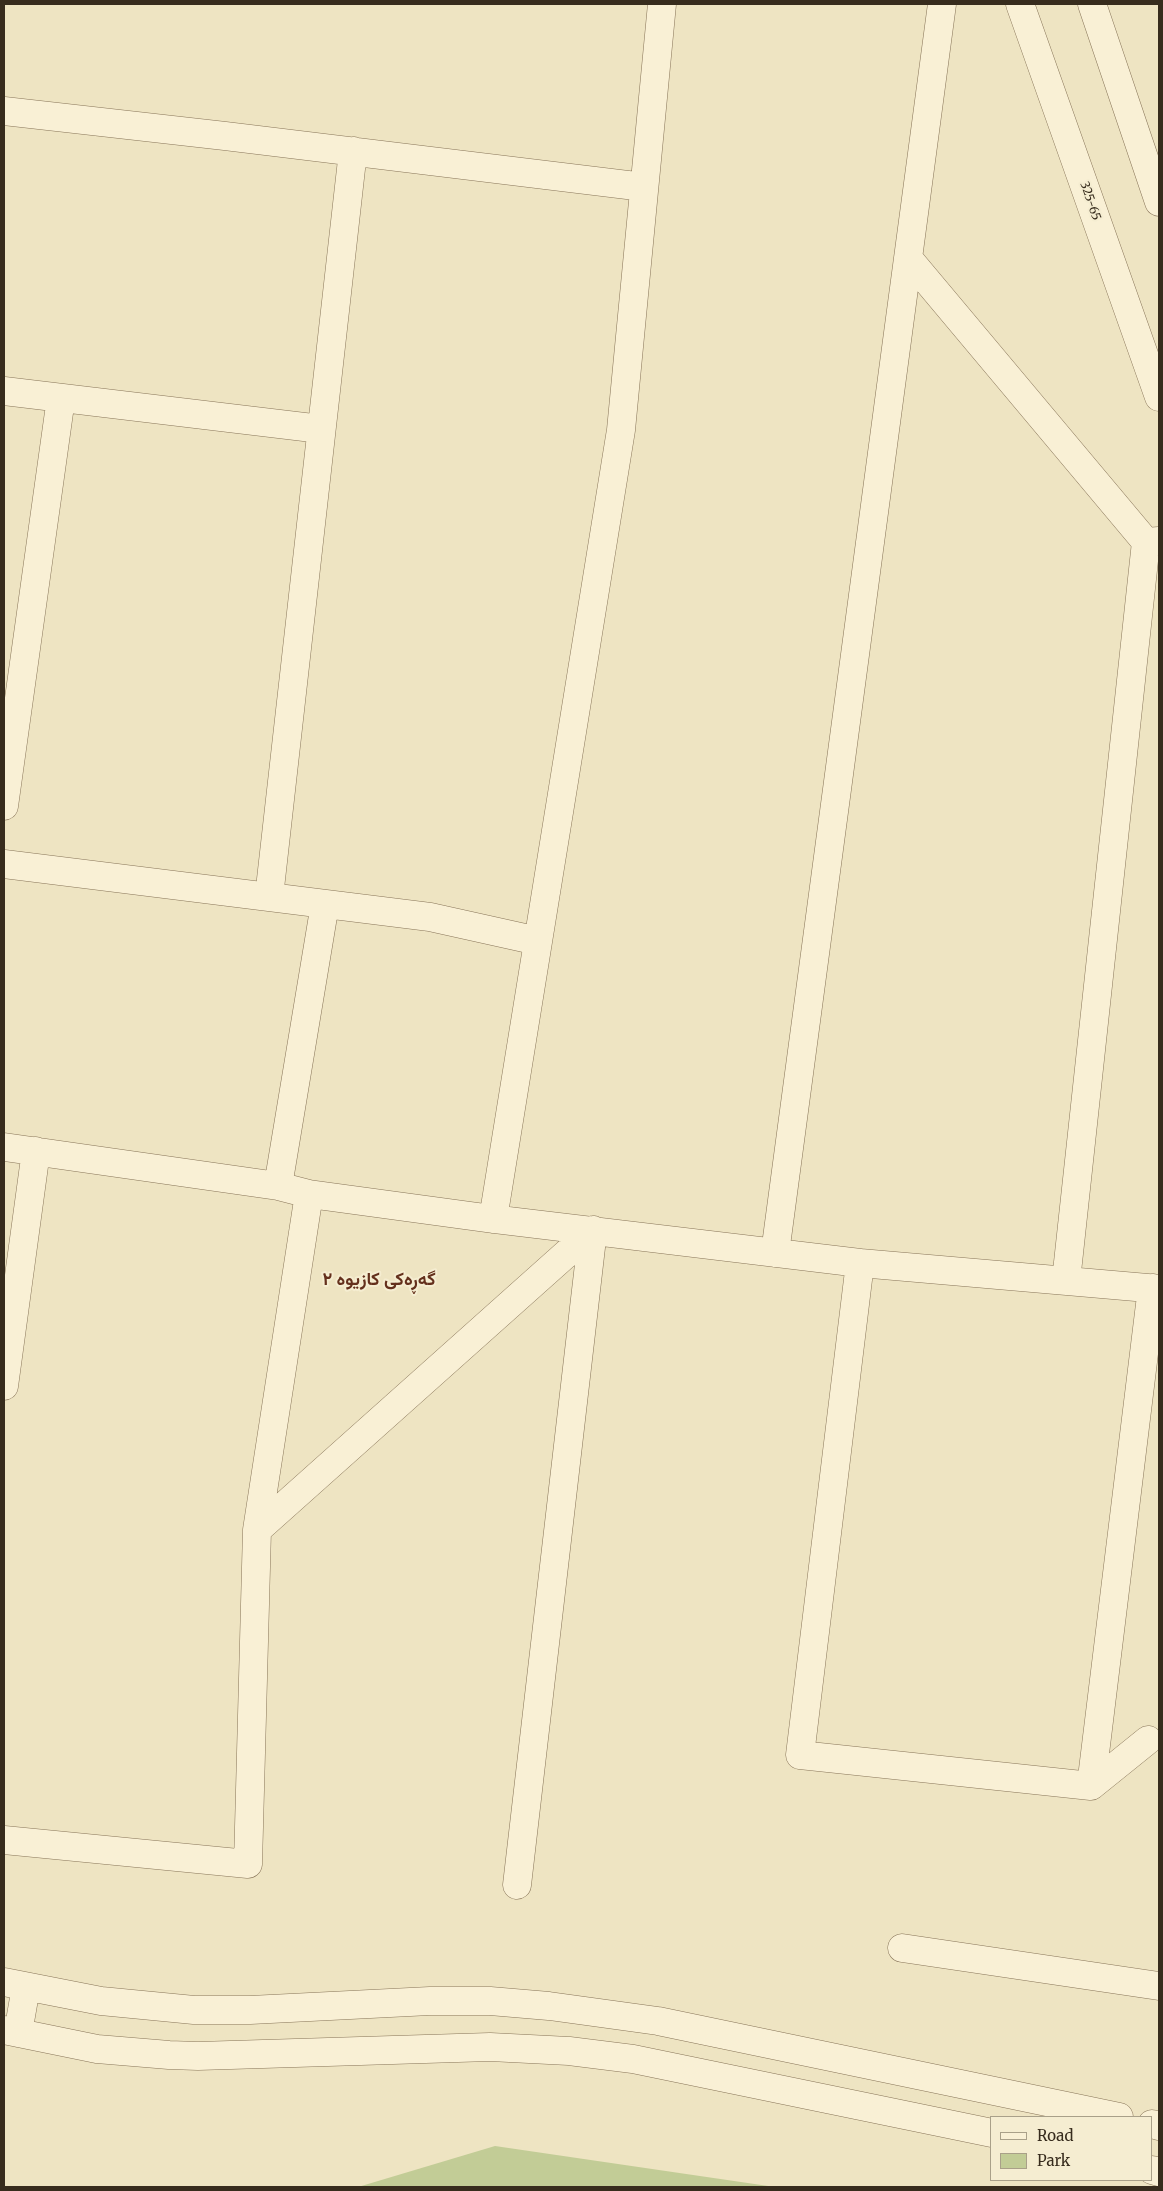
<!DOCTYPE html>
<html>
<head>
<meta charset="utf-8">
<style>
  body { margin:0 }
  #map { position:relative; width:1163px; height:2191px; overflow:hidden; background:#eee4c2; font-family:Merriweather,serif }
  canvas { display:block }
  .frame { position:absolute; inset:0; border:5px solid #372c1d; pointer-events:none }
  .legend { position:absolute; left:990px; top:2116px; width:162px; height:65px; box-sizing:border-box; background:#f5edd1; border:1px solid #a9a089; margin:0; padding:6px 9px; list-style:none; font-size:15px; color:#372c1d }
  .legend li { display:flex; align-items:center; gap:10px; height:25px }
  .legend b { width:25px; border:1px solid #a9a089 }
</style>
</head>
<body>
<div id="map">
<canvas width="1163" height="2191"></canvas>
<div class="frame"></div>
<ul class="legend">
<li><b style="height:6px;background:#f9f0d5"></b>Road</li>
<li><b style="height:14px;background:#c2cc96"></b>Park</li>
</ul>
</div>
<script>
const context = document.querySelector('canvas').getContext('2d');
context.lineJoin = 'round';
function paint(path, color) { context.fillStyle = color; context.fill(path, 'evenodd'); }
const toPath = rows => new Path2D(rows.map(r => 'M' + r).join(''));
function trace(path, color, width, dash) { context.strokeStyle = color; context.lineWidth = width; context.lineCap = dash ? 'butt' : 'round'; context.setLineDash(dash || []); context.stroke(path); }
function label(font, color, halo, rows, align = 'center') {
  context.font = font + ' Merriweather,Vazirmatn,serif'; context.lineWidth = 4; context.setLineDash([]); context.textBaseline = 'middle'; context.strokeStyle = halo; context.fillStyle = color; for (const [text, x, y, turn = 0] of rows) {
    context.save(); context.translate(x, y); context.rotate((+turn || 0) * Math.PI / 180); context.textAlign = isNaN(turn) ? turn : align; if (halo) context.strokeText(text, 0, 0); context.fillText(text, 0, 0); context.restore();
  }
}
paint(toPath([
  [495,2146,775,2187,358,2187]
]), '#c2cc96');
const minor = toPath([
  [4,111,225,136,644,187],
  [908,258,1146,542],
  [4,391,321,429],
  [4,806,61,398],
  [4,864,430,917,538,941],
  [269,897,353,151],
  [4,1147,278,1186,309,1194,493,1219,860,1263,1159,1289],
  [278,1186,325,904],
  [493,1219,621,430,662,4],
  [775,1253,942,4],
  [860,1263,800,1755,1091,1786,1148,1740],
  [1066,1281,1146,542,1159,541],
  [4,1386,36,1151],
  [257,1530,593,1230],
  [1091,1786,1152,1288],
  [4,1840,248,1864,257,1530,309,1194],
  [517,1885,593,1230],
  [902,1948,1159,1986]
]);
const tertiary = toPath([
  [1020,4,1159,397],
  [1092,4,1159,202],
  [4,1982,101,2001,194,2010,250,2010,430,2001,490,2001,549,2006,658,2021,1119,2117],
  [4,2030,97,2049,169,2055,198,2056,490,2047,569,2051,633,2059,992,2133],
  [18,2033,26,1987],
  [1152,2124,1159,2126],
  [1152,2170,1159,2172]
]);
trace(minor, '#887559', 29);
trace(tertiary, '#887559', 29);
trace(minor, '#f9f0d5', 28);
trace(tertiary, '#f9f0d5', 28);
label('12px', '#372c1d', '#f5edd1', [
  ["325-65",1090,201,71]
]);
label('bold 18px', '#64301c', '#f5edd1', [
  ["گەڕەکی کازیوە ٢",379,1280]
]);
</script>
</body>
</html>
